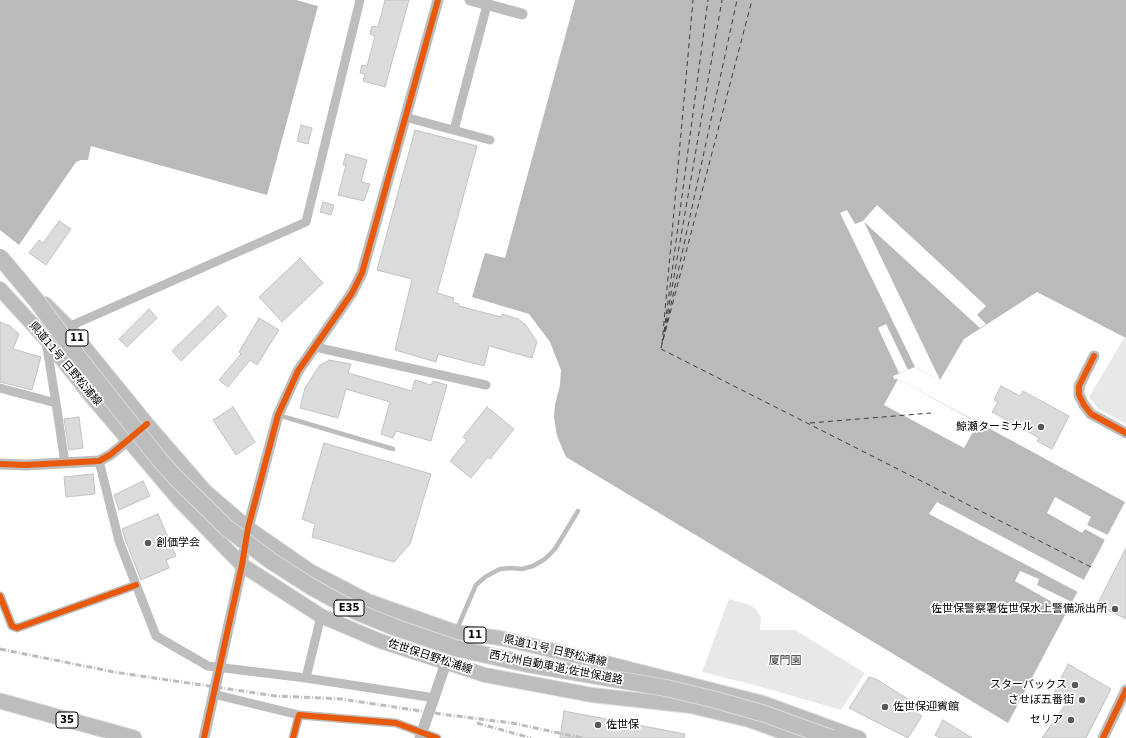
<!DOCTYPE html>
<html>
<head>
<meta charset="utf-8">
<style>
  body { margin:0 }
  canvas { display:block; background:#fff }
</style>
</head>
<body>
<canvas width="1126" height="738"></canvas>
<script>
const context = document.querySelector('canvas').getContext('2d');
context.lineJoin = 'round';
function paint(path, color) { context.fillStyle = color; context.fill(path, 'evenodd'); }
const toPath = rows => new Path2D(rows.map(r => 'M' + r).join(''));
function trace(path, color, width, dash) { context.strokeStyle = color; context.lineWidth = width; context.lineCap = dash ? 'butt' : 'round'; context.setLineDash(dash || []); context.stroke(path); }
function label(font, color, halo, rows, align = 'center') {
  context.font = font + ' "DejaVu Sans","Noto Sans JP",sans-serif'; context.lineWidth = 3.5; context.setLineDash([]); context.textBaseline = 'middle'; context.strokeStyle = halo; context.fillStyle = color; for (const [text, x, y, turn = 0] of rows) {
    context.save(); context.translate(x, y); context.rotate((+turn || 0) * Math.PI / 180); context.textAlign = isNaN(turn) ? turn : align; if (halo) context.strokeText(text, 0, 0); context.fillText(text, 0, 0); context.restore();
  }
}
paint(toPath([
  [1124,338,1126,339,1126,424,1099,409,1089,397],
  [729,599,747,604,756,609,761,617,760,630,795,630,865,673,841,710,758,686,702,672]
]), '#e8e8e8');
paint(toPath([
  [0,0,296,0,318,6,267,195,91,146,88,160,81,160,76,162,19,245,0,230],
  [575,0,1126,0,1126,338,1037,292,964,339,940,380,915,367,893,376,894,379,898,379,1125,502,1008,723,566,457,557,436,554,417,555,405,560,385,561,370,550,342,529,314,472,297,485,253,505,258]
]), '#bababa');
paint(toPath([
  [877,205,986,306,977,315,986,324,980,328,864,222,940,380,915,367,840,213,847,210,855,224,863,221],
  [886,324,908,370,899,373,878,328],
  [898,379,978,423,964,448,884,405],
  [1055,497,1091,517,1087,525,1108,535,1105,540,1085,529,1082,533,1047,513],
  [937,502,1084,580,1078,592,929,514],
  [1020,571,1039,579,1037,585,1072,602,1068,611,1015,581]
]), '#fff');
trace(toPath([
  [664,332,708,0],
  [665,332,737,0],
  [663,340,722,0],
  [662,344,693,0],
  [661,348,752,0],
  [661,349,1091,567],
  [810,423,931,413]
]), '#3d3d3d', 1, [5, 4]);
const building = toPath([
  [385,0,409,0,385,87,363,81,365,74,360,73,362,65,367,66,375,36,370,34,372,26,378,27,385,0],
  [301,125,312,128,308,144,297,141,301,125],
  [415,130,477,146,437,293,454,298,453,302,459,304,459,306,501,317,502,314,518,319,526,325,537,342,532,358,489,346,484,366,438,354,436,362,395,350,412,279,377,270,415,130],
  [346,154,367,160,361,182,370,184,364,201,338,195,346,165,343,165,346,154],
  [323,202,334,205,331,215,320,212,323,202],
  [59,221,71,229,46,265,29,253,39,240,43,243,59,221],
  [300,258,323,283,282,322,259,297,300,258],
  [218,306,227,316,181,361,172,351,218,306],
  [149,309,157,318,127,347,119,339,149,309],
  [259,318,279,330,257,365,250,360,228,387,219,380,241,354,239,352,259,318],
  [0,322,10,326,19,334,13,349,41,357,32,390,0,382,0,322],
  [329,360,351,364,348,373,412,391,415,380,431,385,433,381,447,385,431,441,396,431,393,438,381,434,390,402,346,389,338,418,300,408,305,388,319,366,329,360],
  [1001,386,1020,396,1023,391,1069,416,1052,449,1037,441,1039,438,992,412,998,402,994,400,1001,386],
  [233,407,255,442,236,455,213,420,233,407],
  [487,407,514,429,490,459,488,457,471,478,450,461,467,440,463,437,487,407],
  [79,417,83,448,69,450,64,419,79,417],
  [324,443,431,474,410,544,394,562,312,537,315,524,302,519,324,443],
  [93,474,95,494,66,497,64,477,93,474],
  [143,481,150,496,119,510,114,495,143,481],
  [158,514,176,556,166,560,169,568,141,580,125,539,122,529,158,514],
  [1126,548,1126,619,1097,605,1126,548],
  [1068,664,1111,689,1086,738,1042,738,1065,705,1053,695,1068,664],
  [869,677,876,679,921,707,917,713,922,716,908,738,849,708,869,677],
  [564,711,685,734,684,738,560,738,564,711],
  [943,720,972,738,940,738,935,735,943,720]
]);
paint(building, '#dbdbdb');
trace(building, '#c3c3c3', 1);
const primary = toPath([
  [0,289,45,338,91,396,180,501,242,565,321,616,380,641,485,675,592,695,691,706,749,720,799,738],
  [45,304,68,327,147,424,205,491,248,528,310,571,368,601,456,632,500,638,610,664,763,703,859,738]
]);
const trunk = toPath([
  [0,701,134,738]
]);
trace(primary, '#dbdbdb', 16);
trace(trunk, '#dbdbdb', 17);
trace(toPath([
  [278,415,393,449],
  [456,631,476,585,485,577,500,569,511,568,522,569,533,566,545,559,555,549,578,511]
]), '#bdbdbd', 4.5);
trace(toPath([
  [405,117,490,140],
  [454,130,487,5],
  [68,327,306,222,360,0],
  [46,342,56,403,65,463],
  [315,347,486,385],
  [0,388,56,403],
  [99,461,119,541,156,636,208,666,306,678,435,698],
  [0,596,12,626,17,628,136,585],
  [306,678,321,616],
  [213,694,299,715],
  [293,738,299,715,396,723,437,738]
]), '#bdbdbd', 9);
trace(toPath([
  [470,0,522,14],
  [1094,356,1079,386,1079,395,1084,405,1091,414,1126,433],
  [0,464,26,465,99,461,110,455,135,435],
  [204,738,242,565,248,528,278,415,298,371,352,293,362,273,438,0],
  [420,738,446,663],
  [1103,738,1126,690]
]), '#bdbdbd', 11);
trace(primary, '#bdbdbd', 14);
trace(trunk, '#bdbdbd', 15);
trace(toPath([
  [0,649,114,672,276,696,341,699,448,715,512,723,582,738],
  [477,723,531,738]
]), '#bdbdbd', 3, [6, 2, 1, 2]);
const motorwayBridge = toPath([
  [0,257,36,300,79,358,159,459,176,478,227,528,271,561,310,586,357,612,394,627,455,648,527,664,666,688,716,700,765,714,831,738]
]);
trace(motorwayBridge, '#dbdbdb', 18, []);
trace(motorwayBridge, '#bdbdbd', 16);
trace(toPath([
  [1094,356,1079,386,1079,395,1084,405,1091,414,1126,433],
  [0,464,26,465,99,461,110,455,147,424],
  [0,596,12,626,17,628,136,585],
  [204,738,242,565,248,528,278,415,298,371,352,293,362,273,438,0],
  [293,738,299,715,396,723,437,738],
  [1103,738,1126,690]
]), '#e8590c', 6);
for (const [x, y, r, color] of [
  [1041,427,4,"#595959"],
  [148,543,4,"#595959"],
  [1115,609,4,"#595959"],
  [1075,685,4,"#595959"],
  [1082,700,4,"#595959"],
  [885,707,4,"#595959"],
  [1071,720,4,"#595959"],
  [598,725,4,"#595959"]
]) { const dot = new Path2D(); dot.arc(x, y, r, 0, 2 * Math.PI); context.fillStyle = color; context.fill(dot); trace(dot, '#fff', 1.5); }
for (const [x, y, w] of [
  [77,338,22],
  [349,608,30],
  [475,635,22],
  [67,720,22]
]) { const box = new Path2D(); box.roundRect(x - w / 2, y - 8, w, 16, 3); context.fillStyle = '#fff'; context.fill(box); trace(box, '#000', 1); }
label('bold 10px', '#000', null, [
  ["11",77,338],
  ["E35",349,608],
  ["11",475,635],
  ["35",67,720]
]);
label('11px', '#000', '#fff', [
  ["県道11号 日野松浦線",65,364,50],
  ["県道11号 日野松浦線",555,651,13],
  ["佐世保日野松浦線",430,657,18],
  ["西九州自動車道;佐世保道路",556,668,11]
]);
label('11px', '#000', '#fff', [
  ["鯨瀬ターミナル",1033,427],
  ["創価学会",156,543,"left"],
  ["佐世保警察署佐世保水上警備派出所",1107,609],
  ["スターバックス",1067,685],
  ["させぼ五番街",1074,700],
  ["佐世保迎賓館",893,707,"left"],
  ["セリア",1063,720],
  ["佐世保",606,725,"left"]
], 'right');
label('11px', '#2c2c2c', '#fff', [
  ["厦門園",785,661]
]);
</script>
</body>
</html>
